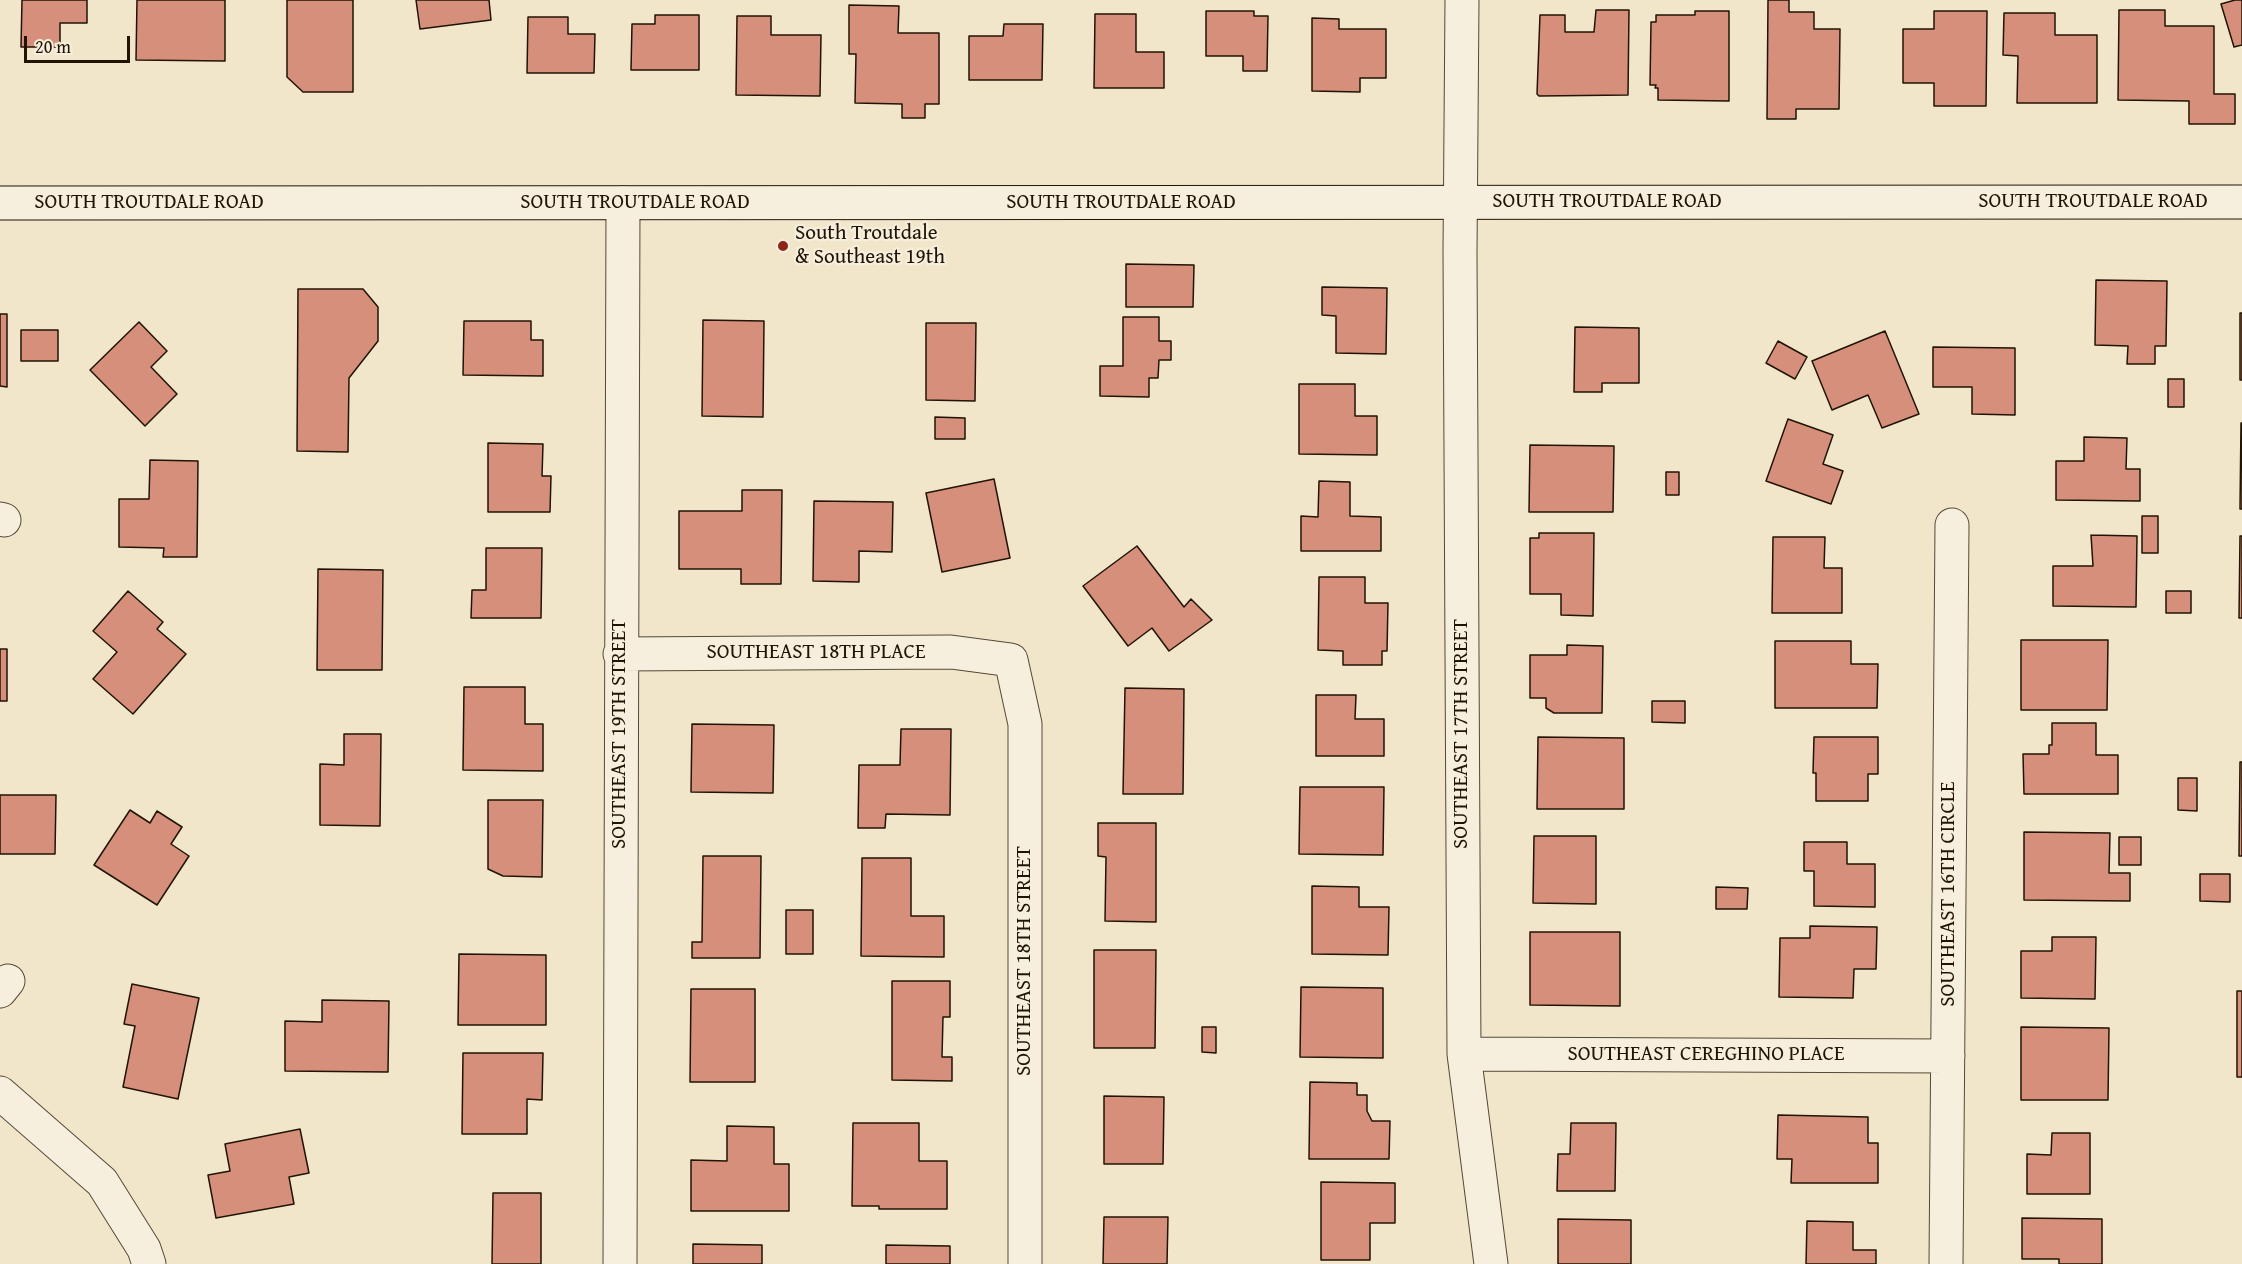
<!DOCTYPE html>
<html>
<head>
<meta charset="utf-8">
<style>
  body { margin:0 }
  #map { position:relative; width:2242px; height:1264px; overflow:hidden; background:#f1e6ca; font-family:"Gentium Book Plus",serif }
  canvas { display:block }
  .scale { position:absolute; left:24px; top:36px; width:106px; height:27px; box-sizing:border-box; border:3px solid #211405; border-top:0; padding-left:8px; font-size:18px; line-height:21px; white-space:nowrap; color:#211405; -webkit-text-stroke:4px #f6efdd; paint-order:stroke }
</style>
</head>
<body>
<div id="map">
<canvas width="2242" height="1264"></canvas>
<div class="scale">20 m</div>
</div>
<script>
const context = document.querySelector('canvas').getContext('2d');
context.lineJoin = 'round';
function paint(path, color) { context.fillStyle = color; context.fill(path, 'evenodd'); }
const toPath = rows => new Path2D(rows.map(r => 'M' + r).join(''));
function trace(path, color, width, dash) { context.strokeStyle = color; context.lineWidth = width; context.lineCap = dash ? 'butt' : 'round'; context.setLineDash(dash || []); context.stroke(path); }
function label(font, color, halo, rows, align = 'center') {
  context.font = font + ' "Gentium Book Plus",serif'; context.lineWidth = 4.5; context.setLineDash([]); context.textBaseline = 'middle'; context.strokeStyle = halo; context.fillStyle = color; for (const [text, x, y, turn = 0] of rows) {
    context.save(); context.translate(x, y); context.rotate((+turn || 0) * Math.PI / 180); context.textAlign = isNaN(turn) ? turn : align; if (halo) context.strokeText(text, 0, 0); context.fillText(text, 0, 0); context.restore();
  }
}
const building = toPath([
  [22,0,87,0,87,23,60,23,60,47,21,47,22,0],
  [137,0,225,0,225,61,136,60,137,0],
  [287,0,353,0,353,92,303,92,287,77,287,0],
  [416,0,489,0,491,20,420,29,416,0],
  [1768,0,1789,0,1789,12,1814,12,1814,29,1840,29,1839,109,1796,109,1796,119,1767,119,1768,0],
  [2235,0,2242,0,2242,45,2234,47,2221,4,2235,0],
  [849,5,899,6,898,33,939,33,939,104,925,104,925,118,902,118,902,104,855,103,856,54,849,54,849,5],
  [1596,10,1629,10,1628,95,1539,96,1537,94,1540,15,1565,15,1565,32,1594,32,1596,10],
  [2119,10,2165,10,2165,26,2214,26,2214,94,2235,94,2235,124,2189,124,2189,101,2118,100,2119,10],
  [1206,11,1254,11,1254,16,1268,16,1267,71,1243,71,1243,56,1206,56,1206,11],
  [1695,11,1729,11,1729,101,1658,100,1658,88,1655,88,1656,85,1650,85,1651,22,1656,22,1656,15,1695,15,1695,11],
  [1934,11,1987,11,1986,106,1934,106,1934,83,1903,83,1903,29,1934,29,1934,11],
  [2004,13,2055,13,2055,35,2097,35,2097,103,2017,103,2018,56,2003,55,2004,13],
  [1095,14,1136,14,1136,52,1164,52,1164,88,1094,88,1095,14],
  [655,15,699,15,699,70,631,70,632,24,655,24,655,15],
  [737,16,771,16,771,35,821,35,820,96,736,95,737,16],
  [528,17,568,17,568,34,595,34,594,73,527,73,528,17],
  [1312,18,1339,19,1339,29,1386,29,1386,78,1360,78,1360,92,1312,91,1312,18],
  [1004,24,1043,24,1042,80,969,80,969,36,1003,36,1004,24],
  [1126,264,1194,265,1193,307,1126,307,1126,264],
  [2096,280,2167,281,2166,346,2155,346,2155,364,2127,364,2128,346,2095,345,2096,280],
  [1322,287,1387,288,1386,354,1336,353,1336,316,1322,315,1322,287],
  [298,289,363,289,378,307,378,341,349,378,348,452,297,451,298,289],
  [2240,313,2242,313,2242,380,2240,380,2240,313],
  [0,314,7,314,7,387,0,386,0,314],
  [1123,317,1159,317,1159,341,1171,341,1171,360,1159,360,1158,378,1149,378,1149,397,1100,396,1100,366,1123,366,1123,317],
  [703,320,764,321,763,417,702,416,703,320],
  [464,321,531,321,531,340,543,340,543,376,463,375,464,321],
  [139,322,167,351,151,367,177,394,145,426,90,370,139,322],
  [926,323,976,323,975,401,926,400,926,323],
  [1575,327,1639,328,1639,383,1602,383,1602,392,1574,392,1575,327],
  [21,330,58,330,58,361,21,361,21,330],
  [1885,331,1919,414,1882,428,1868,395,1832,410,1812,361,1885,331],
  [1778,341,1807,357,1795,379,1766,363,1778,341],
  [1933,347,2015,348,2015,415,1972,414,1972,387,1933,387,1933,347],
  [2168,379,2184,379,2184,407,2168,407,2168,379],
  [1299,384,1355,384,1355,416,1377,416,1377,455,1299,454,1299,384],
  [935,417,965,418,965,439,935,439,935,417],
  [1788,419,1833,435,1823,464,1843,471,1831,504,1766,481,1788,419],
  [2241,423,2242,423,2242,509,2240,509,2241,423],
  [2084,437,2127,438,2126,469,2140,469,2140,501,2056,500,2056,461,2084,461,2084,437],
  [488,443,543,444,542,476,551,476,550,512,488,512,488,443],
  [1530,445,1614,446,1613,512,1529,512,1530,445],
  [150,460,198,461,197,557,163,557,164,548,119,547,119,499,149,499,150,460],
  [1666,472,1679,472,1679,495,1666,495,1666,472],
  [994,479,1010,558,942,572,926,493,994,479],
  [1319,481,1350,482,1350,516,1381,517,1381,551,1301,551,1301,516,1318,517,1319,481],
  [742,490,782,490,781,584,741,584,741,569,679,569,679,511,742,511,742,490],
  [814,501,893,502,892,552,859,551,859,582,813,581,814,501],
  [2142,516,2158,516,2158,553,2142,553,2142,516],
  [1539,533,1594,533,1593,616,1561,615,1561,594,1530,594,1530,538,1539,538,1539,533],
  [2091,535,2137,536,2136,607,2053,606,2053,566,2093,566,2091,535],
  [2240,536,2242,536,2242,618,2239,618,2240,536],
  [1773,537,1825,537,1824,568,1842,568,1842,613,1772,613,1773,537],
  [1137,546,1184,607,1191,599,1212,620,1169,651,1152,628,1128,646,1083,586,1137,546],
  [486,548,542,548,541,618,471,618,472,590,486,590,486,548],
  [318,569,383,570,382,670,317,670,318,569],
  [1319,577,1365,577,1365,603,1388,603,1387,651,1382,651,1382,665,1343,665,1343,651,1318,650,1319,577],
  [128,591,163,622,157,629,186,654,133,714,93,679,117,652,93,631,128,591],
  [2166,591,2191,591,2191,613,2166,613,2166,591],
  [2021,640,2108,640,2107,710,2021,710,2021,640],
  [1775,641,1851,641,1851,664,1878,664,1877,708,1775,708,1775,641],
  [1567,645,1603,646,1602,713,1554,713,1546,708,1546,698,1530,698,1530,655,1567,655,1567,645],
  [0,649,7,649,7,701,0,701,0,649],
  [464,687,525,687,525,724,543,724,543,771,463,770,464,687],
  [1125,688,1184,689,1183,794,1123,794,1125,688],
  [1316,695,1356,695,1355,719,1384,719,1384,756,1316,756,1316,695],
  [1652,701,1685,701,1685,723,1652,722,1652,701],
  [2052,723,2096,723,2096,755,2118,755,2118,794,2024,794,2023,754,2049,754,2049,745,2052,745,2052,723],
  [692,724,774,725,773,793,691,792,692,724],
  [901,729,951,729,950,815,886,814,885,828,858,828,859,765,900,765,901,729],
  [344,734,381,734,380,826,320,825,320,764,344,765,344,734],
  [1538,737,1624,738,1624,809,1537,809,1538,737],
  [1814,737,1878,737,1878,774,1868,774,1868,801,1816,801,1816,773,1813,773,1814,737],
  [2240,762,2242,762,2242,856,2239,856,2240,762],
  [2178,778,2197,778,2197,811,2178,810,2178,778],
  [1300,787,1384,787,1383,855,1299,854,1300,787],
  [0,795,56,795,55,854,0,854,0,795],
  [488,800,543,800,542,877,503,876,488,869,488,800],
  [130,810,150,823,157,811,182,827,171,844,189,856,157,905,94,865,130,810],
  [1098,823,1156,823,1156,922,1105,921,1106,857,1098,856,1098,823],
  [2024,832,2110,833,2109,873,2130,873,2130,901,2024,900,2024,832],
  [1534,836,1596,836,1596,904,1533,903,1534,836],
  [2119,837,2141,837,2141,865,2119,865,2119,837],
  [1804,842,1847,842,1847,864,1875,864,1875,907,1814,906,1814,871,1804,871,1804,842],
  [703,856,761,856,760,958,692,958,692,942,702,942,703,856],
  [862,858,911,858,911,916,944,916,944,957,861,956,862,858],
  [2200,874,2230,874,2230,902,2200,901,2200,874],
  [1312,886,1359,887,1359,907,1389,907,1388,955,1312,954,1312,886],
  [1716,887,1748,888,1747,909,1716,909,1716,887],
  [786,910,813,910,813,954,786,954,786,910],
  [1810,926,1877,927,1876,969,1854,969,1853,998,1779,997,1780,938,1810,938,1810,926],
  [1530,932,1620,932,1620,1006,1530,1005,1530,932],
  [2052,937,2096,937,2095,999,2021,998,2021,951,2052,951,2052,937],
  [1094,950,1156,950,1155,1048,1094,1048,1094,950],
  [459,954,546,955,546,1025,458,1025,459,954],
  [892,981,950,981,950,1017,943,1017,942,1057,952,1057,952,1081,892,1080,892,981],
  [132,984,199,998,178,1099,123,1087,135,1026,124,1024,132,984],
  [1301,987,1383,988,1383,1058,1300,1057,1301,987],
  [691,989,755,989,755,1082,690,1082,691,989],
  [2237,991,2242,991,2242,1077,2237,1077,2237,991],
  [322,1000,389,1001,388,1072,285,1071,285,1021,322,1022,322,1000],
  [1202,1027,1216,1027,1216,1053,1202,1052,1202,1027],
  [2021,1027,2109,1028,2108,1100,2021,1100,2021,1027],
  [463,1053,543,1053,542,1100,527,1099,527,1134,462,1134,463,1053],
  [1310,1082,1357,1083,1357,1095,1367,1095,1367,1111,1372,1121,1390,1121,1389,1159,1309,1159,1310,1082],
  [1104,1096,1164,1097,1163,1164,1104,1164,1104,1096],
  [1778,1115,1868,1117,1868,1143,1878,1143,1878,1183,1791,1183,1792,1159,1777,1159,1778,1115],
  [853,1123,919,1123,919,1161,947,1161,947,1209,879,1209,879,1206,852,1206,853,1123],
  [1571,1123,1616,1123,1615,1191,1557,1191,1558,1154,1570,1154,1571,1123],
  [727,1126,774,1127,774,1164,789,1164,789,1211,691,1211,691,1160,727,1161,727,1126],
  [300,1129,309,1173,289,1177,294,1204,216,1218,208,1175,230,1171,225,1144,300,1129],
  [2052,1133,2090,1133,2090,1194,2027,1194,2027,1154,2051,1155,2052,1133],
  [1321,1182,1395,1183,1395,1223,1370,1223,1370,1260,1321,1260,1321,1182],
  [493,1193,541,1193,541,1264,492,1264,493,1193],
  [1104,1217,1168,1217,1167,1264,1103,1264,1104,1217],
  [2022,1218,2102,1219,2102,1264,2059,1264,2059,1259,2022,1259,2022,1218],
  [1558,1219,1631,1220,1631,1264,1558,1264,1558,1219],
  [1807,1221,1853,1222,1853,1250,1876,1250,1876,1264,1806,1264,1807,1221],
  [693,1244,762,1245,762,1264,693,1264,693,1244],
  [886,1245,950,1246,950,1264,886,1264,886,1245]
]);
paint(building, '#d68f7b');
trace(building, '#211405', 1.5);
const minor = toPath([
  [1462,0,1460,253,1464,1054,1491,1264],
  [0,519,4,520],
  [620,654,951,652,1011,660,1025,724,1025,1264],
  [0,991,8,981],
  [1464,1054,1948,1056],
  [0,1093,102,1182,144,1249,149,1264],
  [620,1264,623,203],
  [1946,1264,1952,525]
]);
const secondary = toPath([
  [0,203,2242,202]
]);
trace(minor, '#554836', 35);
trace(secondary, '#211405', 35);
trace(minor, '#f6efdd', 33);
trace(secondary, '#f6efdd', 33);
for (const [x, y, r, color] of [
  [783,246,6,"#8f2418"]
]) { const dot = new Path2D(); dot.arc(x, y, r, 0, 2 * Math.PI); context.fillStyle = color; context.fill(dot); trace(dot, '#f6efdd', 2); }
label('21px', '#211405', '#f6efdd', [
  ["SOUTH TROUTDALE ROAD",1607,202],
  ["SOUTH TROUTDALE ROAD",2093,202],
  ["SOUTH TROUTDALE ROAD",149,203],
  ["SOUTH TROUTDALE ROAD",635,203],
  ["SOUTH TROUTDALE ROAD",1121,203],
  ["SOUTHEAST 18TH PLACE",816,653],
  ["SOUTHEAST 19TH STREET",620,734,-90],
  ["SOUTHEAST 17TH STREET",1462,734,-90],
  ["SOUTHEAST 16TH CIRCLE",1949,894,-90],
  ["SOUTHEAST 18TH STREET",1025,961,-90],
  ["SOUTHEAST CEREGHINO PLACE",1706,1055]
]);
label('21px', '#211405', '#f6efdd', [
  ["South Troutdale",795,234],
  ["& Southeast 19th",795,258]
], 'left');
</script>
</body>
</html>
